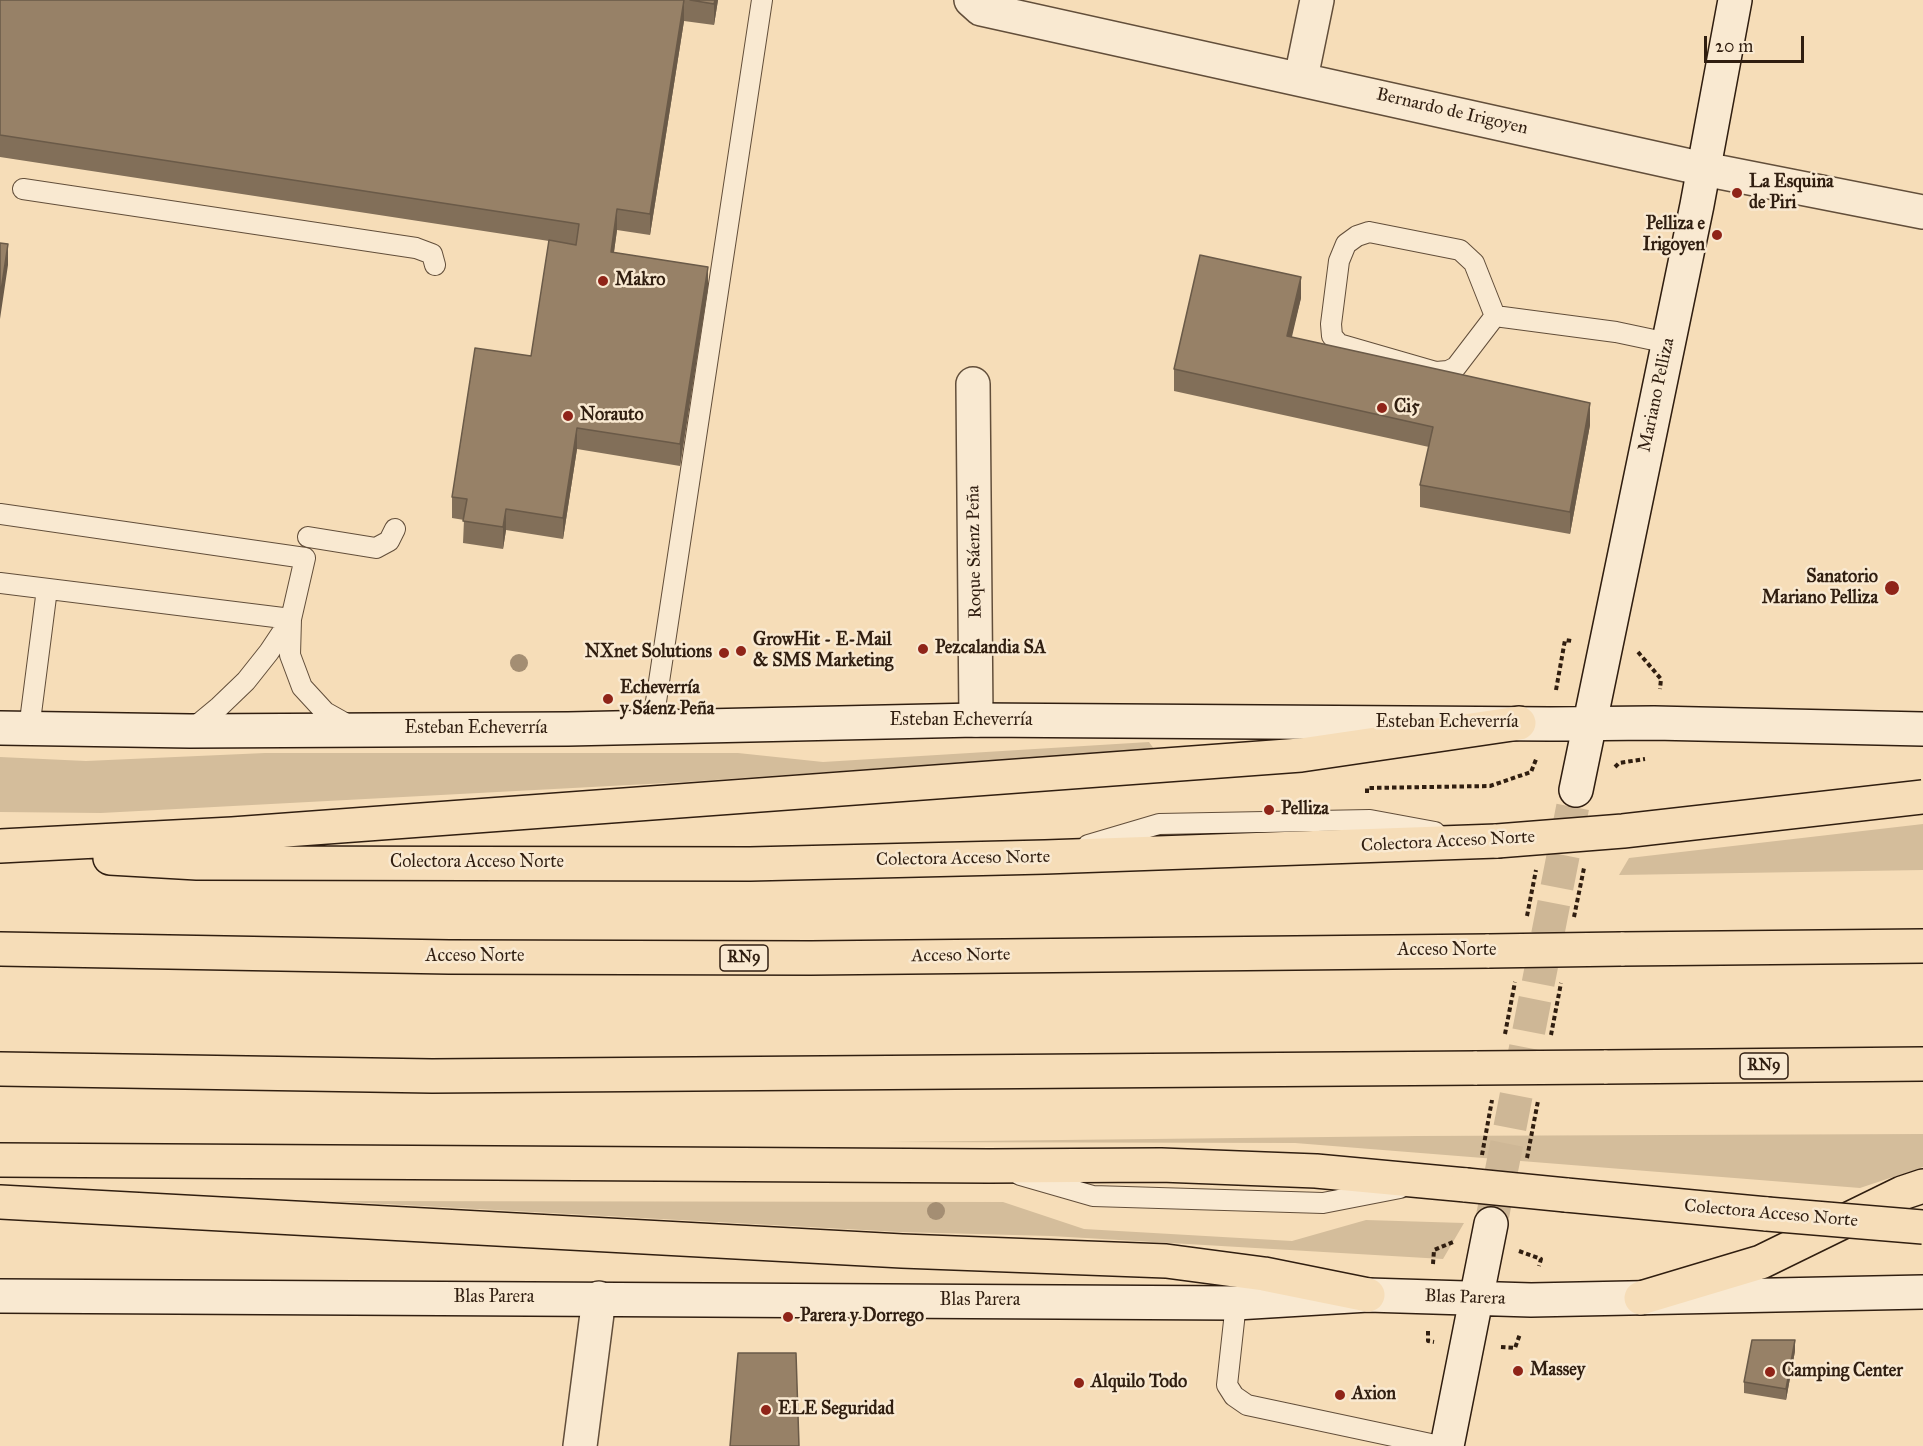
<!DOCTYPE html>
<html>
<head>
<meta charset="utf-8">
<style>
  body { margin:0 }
  #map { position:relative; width:1923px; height:1446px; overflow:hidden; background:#f6ddb8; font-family:"IM FELL Great Primer",serif }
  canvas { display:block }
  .scale { position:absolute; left:1704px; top:36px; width:100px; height:27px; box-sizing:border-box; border:3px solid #301e10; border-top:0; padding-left:8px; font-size:18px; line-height:21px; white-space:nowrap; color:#301e10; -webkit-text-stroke:4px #f9e9d1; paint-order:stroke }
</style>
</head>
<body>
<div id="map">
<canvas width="1923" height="1446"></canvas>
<div class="scale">20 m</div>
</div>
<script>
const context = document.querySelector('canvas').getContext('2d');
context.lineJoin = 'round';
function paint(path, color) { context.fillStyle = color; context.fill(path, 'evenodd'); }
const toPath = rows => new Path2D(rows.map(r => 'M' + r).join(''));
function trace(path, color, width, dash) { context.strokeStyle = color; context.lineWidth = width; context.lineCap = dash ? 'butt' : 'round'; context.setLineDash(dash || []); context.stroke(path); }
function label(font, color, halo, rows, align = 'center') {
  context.font = font + ' "IM FELL Great Primer",serif'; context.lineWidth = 5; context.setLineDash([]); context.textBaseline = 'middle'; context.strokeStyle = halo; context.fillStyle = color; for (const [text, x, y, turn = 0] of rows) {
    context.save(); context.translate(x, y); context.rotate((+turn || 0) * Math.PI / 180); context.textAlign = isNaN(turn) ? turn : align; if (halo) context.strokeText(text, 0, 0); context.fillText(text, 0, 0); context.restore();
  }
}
paint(toPath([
  [1149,742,1154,749,686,782,101,813,0,812,0,757,86,761,265,753,738,753,823,762],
  [1923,824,1923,870,1619,875,1629,858],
  [1923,1134,1923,1167,1860,1188,1295,1143,885,1142,1417,1136],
  [329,1201,1003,1202,1084,1229,1292,1241,1366,1220,1464,1223,1443,1259,1051,1236,900,1232]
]), '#d4bd9b');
trace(toPath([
  [1491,1224,1576,790]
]), '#ceb796', 33, [33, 16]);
const lane = toPath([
  [23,189,416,248,432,254,435,265],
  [1369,232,1460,250,1474,263,1495,316,1456,367,1448,371,1436,372,1339,344,1332,336,1331,324,1339,261,1346,244,1357,236,1369,232],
  [1495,316,1616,332,1668,343],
  [0,514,305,558,291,619,290,655,302,687,325,712,350,726],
  [308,537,376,548,389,541,395,529],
  [0,583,291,619],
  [652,728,762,0],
  [29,729,47,589],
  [190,731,219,707,246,681,269,652,291,619],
  [1088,845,1159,824,1370,820,1435,832],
  [1020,1175,1093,1196,1323,1203,1400,1188],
  [1236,1303,1227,1385,1234,1396,1247,1405,1440,1446]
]);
const street = toPath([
  [971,0,981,9,1704,169,1923,212],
  [1301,78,1317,0],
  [973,384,976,720],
  [580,1446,599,1298]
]);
const secondary = toPath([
  [0,728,190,731,568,729,976,720,1550,724,1654,723,1923,729],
  [1576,790,1697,205,1735,0],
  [0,1296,1236,1303,1368,1295,1531,1300,1923,1292],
  [1447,1446,1491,1224]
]);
const highway = toPath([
  [0,846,232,834,1301,755,1519,723],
  [110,858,197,863,750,864,1045,857,1497,841],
  [0,949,449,957,811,958,1489,951],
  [1621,949,1923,946],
  [1604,1067,1923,1064],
  [0,1069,432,1076,1477,1068],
  [0,1160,989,1166,1161,1165,1316,1171,1466,1185],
  [1566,1195,1767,1214],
  [0,1202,902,1251,1166,1261,1264,1274,1368,1295],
  [1641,1298,1761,1262,1902,1193,1923,1186]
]);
trace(lane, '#624e3a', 22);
trace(street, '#624e3a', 36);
trace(secondary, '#301e10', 36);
trace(highway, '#301e10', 36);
trace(toPath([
  [1638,652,1661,679,1660,689],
  [1556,690,1565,640,1572,641],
  [1615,767,1619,763,1645,759],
  [1367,793,1367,788,1490,786,1531,772,1537,757],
  [1527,916,1536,870],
  [1574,917,1584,868],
  [1505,1034,1515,982],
  [1551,1035,1561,983],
  [1482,1155,1492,1100],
  [1527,1158,1538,1101],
  [1519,1251,1541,1259,1539,1266],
  [1433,1264,1434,1250,1453,1242],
  [1428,1331,1428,1341,1434,1342],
  [1501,1347,1515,1348,1520,1334]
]), '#301e10', 4, [4.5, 3]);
trace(lane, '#f9e9d1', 20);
trace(street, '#f9e9d1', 33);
trace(secondary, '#f9e9d1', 33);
trace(highway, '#f6ddb8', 33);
const highwayBridge = toPath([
  [1497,841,1623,831,1923,797],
  [1489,951,1621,949],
  [1477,1068,1604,1067],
  [1466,1185,1566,1195],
  [1767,1214,1923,1227]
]);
trace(highwayBridge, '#301e10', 36, []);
trace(highwayBridge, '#f6ddb8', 33);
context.fillStyle = '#a48e73';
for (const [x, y] of [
  [519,663],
  [936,1211]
]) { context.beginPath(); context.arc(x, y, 9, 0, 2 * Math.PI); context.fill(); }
paint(toPath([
  [0,0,718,0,714,25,684,21,650,235,617,230,614,252,708,288,680,466,577,449,563,539,506,530,503,549,463,543,464,520,452,518,452,497,531,356,549,241,0,157],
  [1301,298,1291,337,1590,425,1570,534,1420,507,1420,485,1429,447,1174,391,1174,369],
  [1795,1351,1786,1400,1744,1393,1744,1382]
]), '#826f59');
paint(toPath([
  [684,0,684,21,650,235,650,214],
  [715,0,718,0,714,25,714,4],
  [617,209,617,230,611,273,611,252],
  [8,244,8,265,0,319,0,297],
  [708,267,708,288,680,466,680,444],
  [1301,277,1301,298,1287,358,1287,336],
  [1590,403,1590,425,1570,534,1570,512],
  [577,428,577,449,563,539,563,518],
  [506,509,506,530,503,549,503,527],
  [1795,1340,1795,1351,1786,1400,1786,1389]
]), '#6a5a48');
const building = toPath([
  [0,0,684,0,650,214,617,209,611,252,708,267,680,444,577,428,563,518,506,509,503,527,463,521,467,499,452,497,475,348,531,356,549,240,576,245,579,224,0,135,0,0],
  [690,0,715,0,714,4,690,0],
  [0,243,8,244,0,297,0,243],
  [1200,255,1301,277,1287,336,1590,403,1570,512,1420,485,1433,427,1174,369,1200,255],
  [1752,1340,1795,1340,1786,1389,1744,1382,1752,1340],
  [738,1353,796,1353,799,1446,730,1446,738,1353]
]);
paint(building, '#978167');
trace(building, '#6a5a48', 1.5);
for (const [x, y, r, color] of [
  [1737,193,6,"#8f2418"],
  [1717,235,6,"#8f2418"],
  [603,281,6,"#8f2418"],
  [1382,408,6,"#8f2418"],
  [568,416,6,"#8f2418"],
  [1892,588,8,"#8f2418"],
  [923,649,6,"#8f2418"],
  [741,651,6,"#8f2418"],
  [724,653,6,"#8f2418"],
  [608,699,6,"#8f2418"],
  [1269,810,6,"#8f2418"],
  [788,1317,6,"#8f2418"],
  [1518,1371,6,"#8f2418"],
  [1770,1372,6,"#8f2418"],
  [1079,1383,6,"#8f2418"],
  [1340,1395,6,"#8f2418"],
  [766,1410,6,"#8f2418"]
]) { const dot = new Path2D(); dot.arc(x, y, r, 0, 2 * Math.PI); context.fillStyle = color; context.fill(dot); trace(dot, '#f9e9d1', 2); }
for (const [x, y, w] of [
  [744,958,48],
  [1764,1066,48]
]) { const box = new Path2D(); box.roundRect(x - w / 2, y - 13, w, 26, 4.5); context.fillStyle = '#f9e9d1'; context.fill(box); trace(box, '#301e10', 1.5); }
label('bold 16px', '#301e10', null, [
  ["RN9",744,958],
  ["RN9",1764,1066]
]);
label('18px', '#301e10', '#f9e9d1', [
  ["Bernardo de Irigoyen",1452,112,13],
  ["Mariano Pelliza",1657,395,-78],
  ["Roque Sáenz Peña",975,552,-91],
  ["Esteban Echeverría",961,721],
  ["Esteban Echeverría",1447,723],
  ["Esteban Echeverría",476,729],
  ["Colectora Acceso Norte",1448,842,-3],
  ["Colectora Acceso Norte",963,859,-1],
  ["Colectora Acceso Norte",477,863],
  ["Acceso Norte",1447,951],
  ["Acceso Norte",961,956,-1],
  ["Acceso Norte",475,957],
  ["Colectora Acceso Norte",1771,1214,5],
  ["Blas Parera",494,1298],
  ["Blas Parera",1465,1298,2],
  ["Blas Parera",980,1301]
]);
label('bold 18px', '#301e10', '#f9e9d1', [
  ["La Esquina",1749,183],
  ["de Piri",1749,204],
  ["Pelliza e",1705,225,"right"],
  ["Irigoyen",1705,246,"right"],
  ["Makro",615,281],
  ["Ci5",1394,408],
  ["Norauto",580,416],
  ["Sanatorio",1878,578,"right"],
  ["Mariano Pelliza",1878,599,"right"],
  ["GrowHit - E-Mail",753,641],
  ["& SMS Marketing",753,662],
  ["Pezcalandia SA",935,649],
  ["NXnet Solutions",712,653,"right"],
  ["Echeverría",620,689],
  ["y Sáenz Peña",620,710],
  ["Pelliza",1281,810],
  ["Parera y Dorrego",800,1317],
  ["Massey",1530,1371],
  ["Camping Center",1782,1372],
  ["Alquilo Todo",1091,1383],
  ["Axion",1352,1395],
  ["ELE Seguridad",778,1410]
], 'left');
</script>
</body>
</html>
